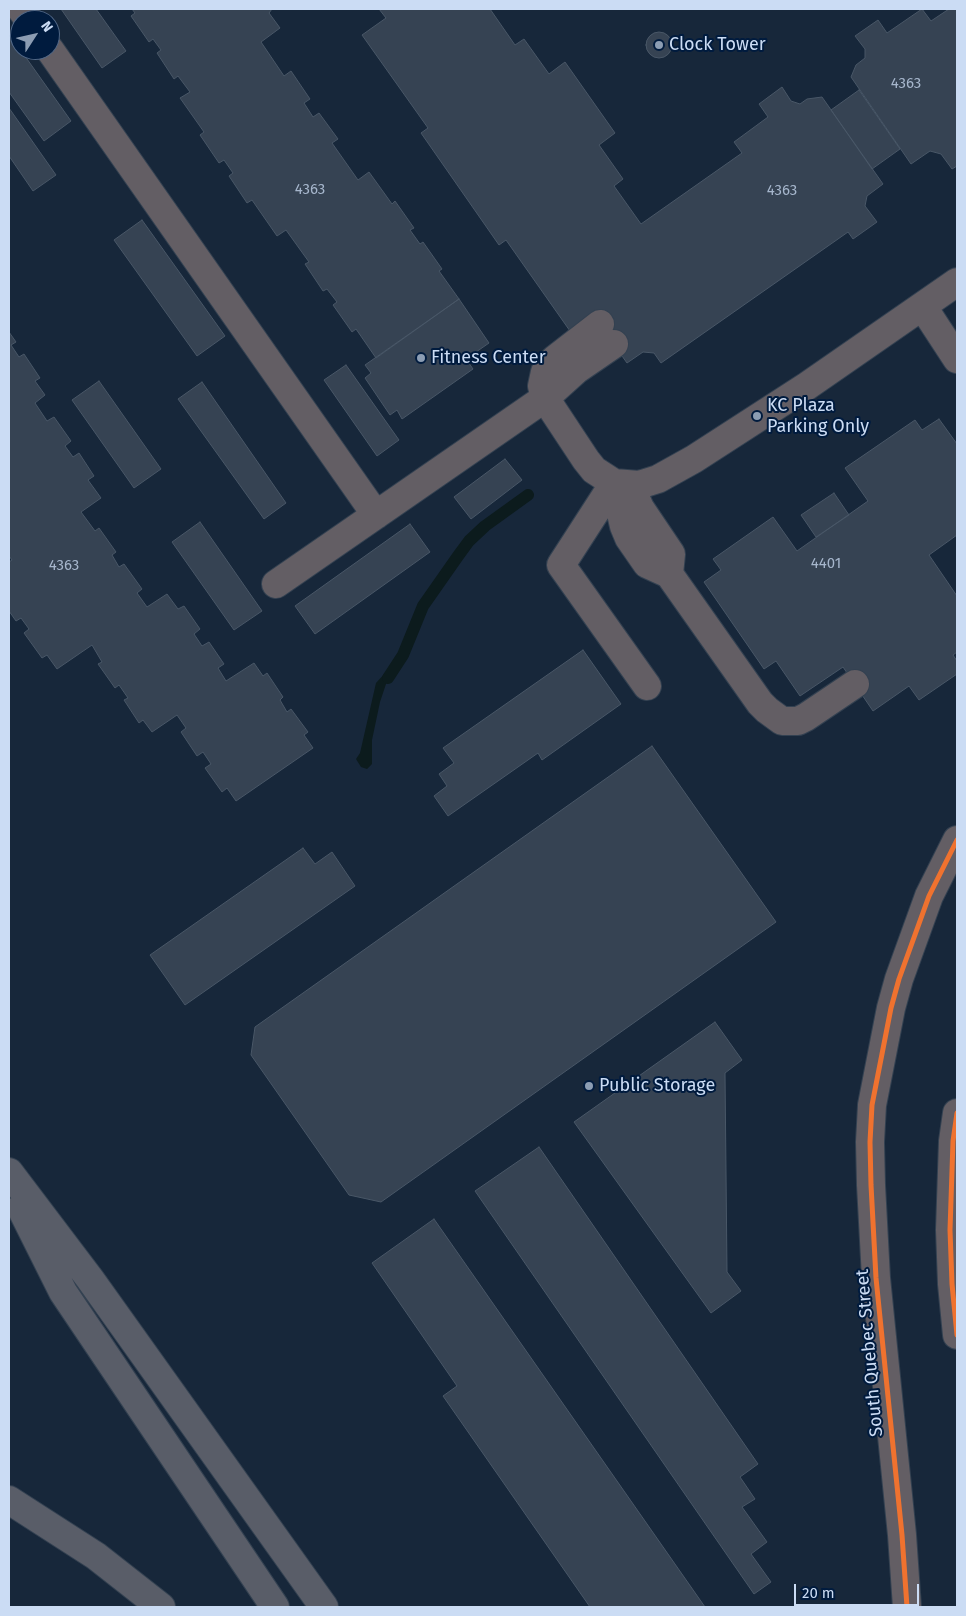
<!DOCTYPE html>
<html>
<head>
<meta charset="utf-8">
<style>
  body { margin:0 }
  #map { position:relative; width:966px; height:1616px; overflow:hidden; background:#17273a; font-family:"Fira Sans",sans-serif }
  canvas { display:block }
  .frame { position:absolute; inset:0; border:10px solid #cbdcf4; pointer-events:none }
  .north { position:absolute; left:10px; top:10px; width:50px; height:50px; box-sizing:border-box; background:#001b3e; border:1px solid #516887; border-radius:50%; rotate:55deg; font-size:14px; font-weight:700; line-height:20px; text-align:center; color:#cbdcf4 }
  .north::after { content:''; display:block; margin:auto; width:18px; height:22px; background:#8c9db3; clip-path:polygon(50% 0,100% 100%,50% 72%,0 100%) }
  .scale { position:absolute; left:794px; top:1584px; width:125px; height:22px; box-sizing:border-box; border:2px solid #cbdcf4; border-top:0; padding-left:6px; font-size:15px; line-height:18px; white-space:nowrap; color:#cbdcf4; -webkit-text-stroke:4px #001b3e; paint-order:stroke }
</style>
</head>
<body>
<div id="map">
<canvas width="966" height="1616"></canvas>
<div class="frame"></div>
<div class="north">N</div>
<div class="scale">20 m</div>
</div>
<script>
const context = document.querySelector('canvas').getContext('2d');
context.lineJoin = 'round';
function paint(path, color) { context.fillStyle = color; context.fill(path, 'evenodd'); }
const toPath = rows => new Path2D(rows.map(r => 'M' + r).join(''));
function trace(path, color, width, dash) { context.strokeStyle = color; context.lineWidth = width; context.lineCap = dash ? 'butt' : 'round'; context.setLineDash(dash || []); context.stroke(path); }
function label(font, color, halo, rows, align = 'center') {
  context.font = font + ' "Fira Sans",sans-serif'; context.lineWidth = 4; context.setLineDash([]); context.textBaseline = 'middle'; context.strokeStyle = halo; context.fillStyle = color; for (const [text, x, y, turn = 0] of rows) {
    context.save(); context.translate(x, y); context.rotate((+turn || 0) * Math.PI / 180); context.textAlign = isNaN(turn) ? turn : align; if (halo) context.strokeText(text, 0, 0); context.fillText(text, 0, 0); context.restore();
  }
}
paint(toPath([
  [386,672,388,678,380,702,372,740,372,764,367,769,361,767,356,759,360,753,376,683]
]), '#0c1b1d');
trace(toPath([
  [388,678,403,655,423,606,458,556,469,541,485,526,528,495]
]), '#0c1b1d', 12);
const building = toPath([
  [61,9,96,9,126,51,102,68,61,9],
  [132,9,272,9,269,13,280,28,261,42,284,76,291,71,310,99,304,103,313,117,319,113,338,139,332,143,358,180,369,172,392,204,395,201,414,228,410,230,420,244,423,242,442,269,439,271,459,299,376,358,356,329,352,332,333,305,337,302,327,289,323,291,305,264,309,262,286,230,277,236,252,200,247,203,229,176,233,173,224,160,219,163,200,135,204,132,180,98,190,92,178,76,174,79,157,53,161,50,153,39,149,42,131,16,135,13,132,9],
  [379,9,490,9,515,45,524,39,549,74,565,62,615,133,599,145,623,179,614,186,641,224,742,153,734,142,768,117,759,104,782,87,791,101,800,104,807,99,822,97,883,184,867,196,865,206,877,222,853,239,848,232,661,363,654,353,643,352,627,363,593,315,570,331,506,240,499,245,421,133,428,128,362,35,386,18,379,9],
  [922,9,931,21,949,9,957,9,957,166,952,169,941,154,930,151,911,164,851,77,856,65,865,58,865,49,855,36,878,20,887,33,922,9],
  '646 45a13 13 0 1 1 26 0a13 13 0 1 1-26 0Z',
  [10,35,71,121,44,141,9,92,9,36,10,35],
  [859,90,900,149,872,169,831,110,859,90],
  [9,108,56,175,33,191,9,156,9,108],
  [142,220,225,336,197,356,114,240,142,220],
  [459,299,489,343,466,359,473,369,402,419,397,410,390,415,365,378,371,373,365,365,459,299],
  [9,332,16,342,11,345,19,357,24,354,40,378,35,381,45,395,35,403,47,421,54,417,71,441,65,446,73,457,79,453,94,476,88,480,101,498,81,512,95,531,99,528,116,552,112,555,119,567,124,564,142,589,137,593,147,607,167,594,178,609,184,606,200,629,194,634,202,646,209,642,224,664,218,668,226,681,254,663,263,676,267,673,283,697,280,700,287,712,291,709,308,732,304,735,313,748,236,801,227,788,222,792,205,768,211,764,203,752,197,756,181,732,186,728,177,715,152,732,143,720,139,723,124,700,128,698,119,685,115,688,98,664,102,662,92,645,57,669,47,655,42,658,24,633,29,629,21,618,16,621,9,611,9,562,12,560,9,556,9,332],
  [346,365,399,440,377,456,324,380,346,365],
  [99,381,161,469,134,488,72,400,99,381],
  [202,382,286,503,264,519,178,399,202,382],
  [939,419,957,444,957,535,929,555,957,596,957,652,953,655,957,661,957,674,919,700,909,686,873,711,843,667,800,696,776,661,764,669,704,582,721,570,713,559,773,517,797,551,868,501,845,468,915,420,922,430,939,419],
  [505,459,522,480,471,519,454,497,505,459],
  [834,493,849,515,816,537,801,515,834,493],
  [200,522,262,611,234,630,172,542,200,522],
  [410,524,430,552,315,634,295,606,410,524],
  [583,650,621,704,542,760,538,753,448,816,434,796,447,786,439,774,454,763,443,748,583,650],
  [652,746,776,922,381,1202,349,1195,251,1055,255,1027,652,746],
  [303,848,315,864,332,852,355,886,185,1005,150,955,303,848],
  [715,1022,742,1060,725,1073,727,1272,741,1291,711,1313,574,1122,715,1022],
  [539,1147,758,1464,740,1477,755,1499,742,1507,767,1542,751,1554,771,1582,754,1594,475,1191,539,1147],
  [434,1219,705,1607,590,1607,443,1396,457,1386,372,1263,434,1219]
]);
paint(building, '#364353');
trace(building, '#495767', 1);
const minor = toPath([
  [21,9,29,20],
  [50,50,376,515],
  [923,307,957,359],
  [600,324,555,359,545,372,542,386,545,398,586,460,594,470,614,483,639,485,658,479,694,459,807,386,957,282],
  [614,483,624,526,629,538,647,564,669,574,760,703,767,710,782,721,798,721,806,717,855,684],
  [614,483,561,565,647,686],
  [630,485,640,508,671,554,669,574],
  [276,584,545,398,576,370,614,344],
  [957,1113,953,1141,950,1230,952,1284,957,1335],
  [907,1607,902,1535,876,1278,871,1185,870,1142,872,1105,891,1008,899,979,929,896,957,840]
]);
const highway = toPath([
  [9,1172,90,1279,324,1607],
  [21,1208,63,1292,275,1607],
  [9,1500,96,1556,161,1607]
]);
trace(minor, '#334151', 30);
trace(highway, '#334151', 30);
trace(minor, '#635e64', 28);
trace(highway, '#595d68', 28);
trace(toPath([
  [957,1113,953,1141,950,1230,952,1284,957,1335],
  [907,1607,902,1535,876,1278,871,1185,870,1142,872,1105,891,1008,899,979,929,896,957,840]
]), '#ef722f', 5);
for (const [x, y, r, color] of [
  [659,45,5,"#8c9db3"],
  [421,358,5,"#8c9db3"],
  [757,416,5,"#8c9db3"],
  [589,1086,5,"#8c9db3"]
]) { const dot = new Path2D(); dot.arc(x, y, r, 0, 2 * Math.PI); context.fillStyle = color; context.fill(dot); trace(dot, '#001b3e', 2); }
label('15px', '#a6b6cc', null, [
  ["4363",906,84],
  ["4363",310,190],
  ["4363",782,191],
  ["4401",826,564],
  ["4363",64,566]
]);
label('18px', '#cbdcf4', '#001b3e', [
  ["Clock Tower",669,45],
  ["Fitness Center",431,358],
  ["KC Plaza",767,406],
  ["Parking Only",767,427],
  ["Public Storage",599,1086]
], 'left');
label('18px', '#cbdcf4', '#001b3e', [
  ["South Quebec Street",870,1353,-95]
]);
</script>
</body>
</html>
